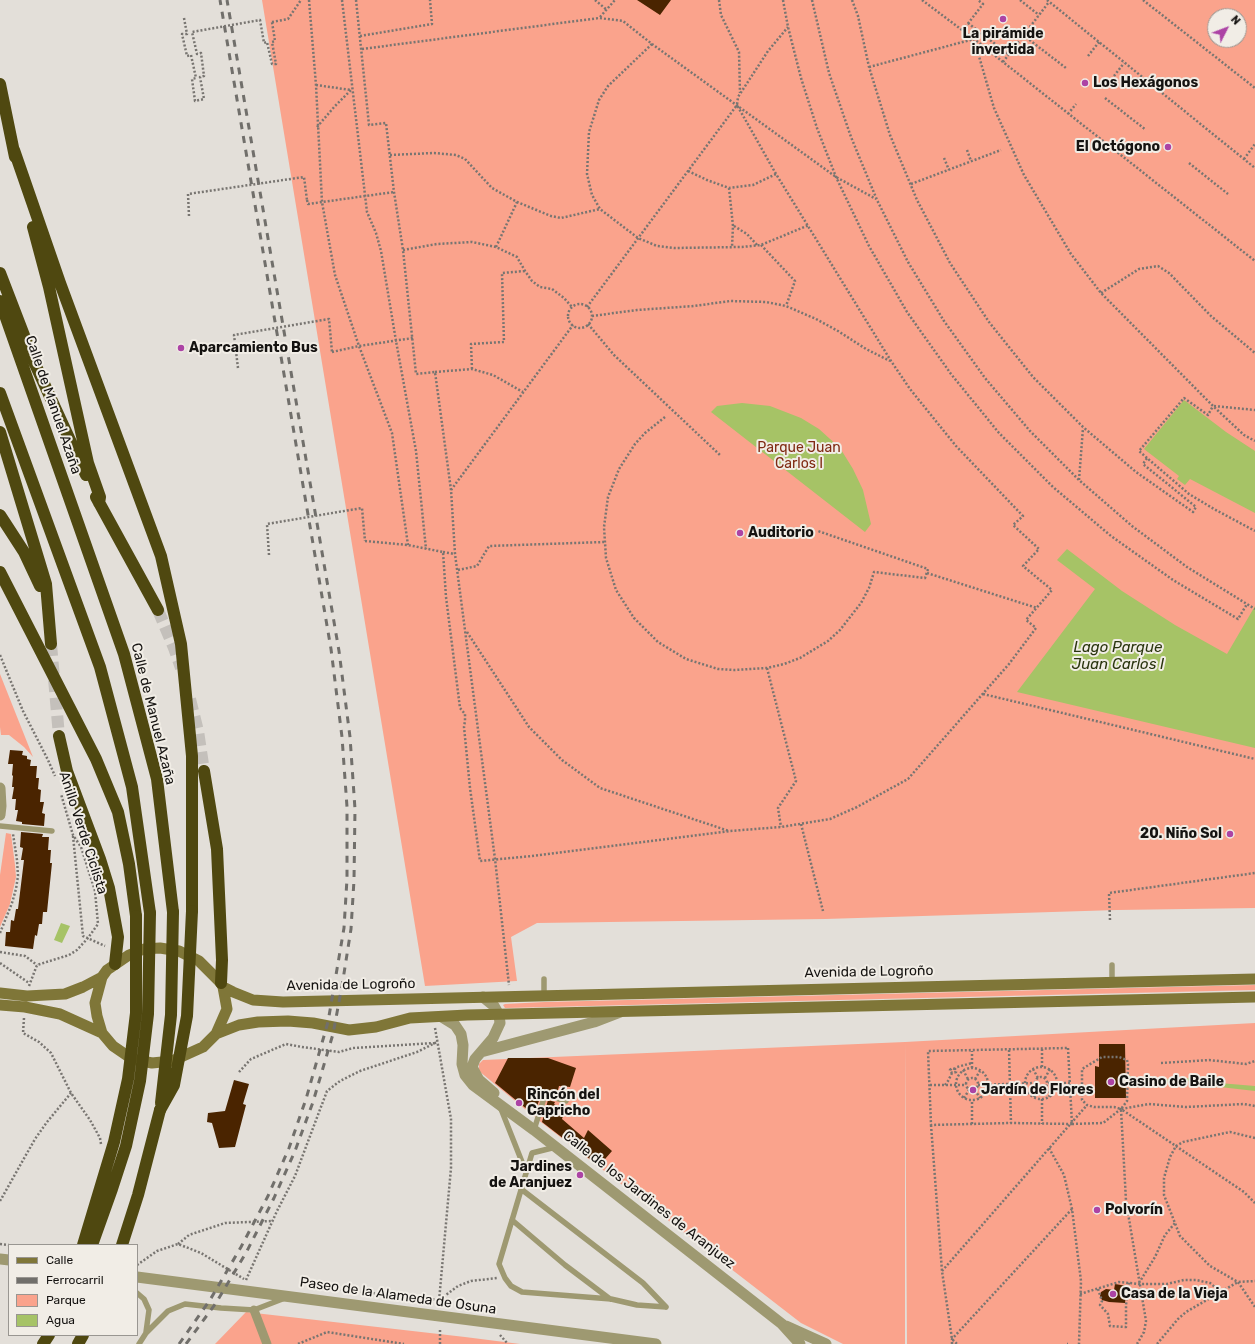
<!DOCTYPE html>
<html>
<head>
<meta charset="utf-8">
<style>
  body { margin:0 }
  #map { position:relative; width:1255px; height:1344px; overflow:hidden; background:#e3dfd9; font-family:Rubik,sans-serif }
  canvas { display:block }
  .legend { position:absolute; left:8px; top:1244px; width:130px; height:92px; box-sizing:border-box; background:#f1ede6; border:1px solid #999691; margin:0; padding:5px 7px; list-style:none; font-size:12px; color:#151311 }
  .legend li { display:flex; align-items:center; gap:8px; height:20px }
  .legend b { width:20px; border:1px solid #999691 }
  .north { position:absolute; left:1207px; top:8px; width:40px; height:40px; box-sizing:border-box; background:#f1ede6; border:1px solid #999691; border-radius:50%; rotate:48deg; font-size:11px; font-weight:700; line-height:16px; text-align:center; color:#151311 }
  .north::after { content:''; display:block; margin:auto; width:14px; height:18px; background:#ac43a5; clip-path:polygon(50% 0,100% 100%,50% 72%,0 100%) }
</style>
</head>
<body>
<div id="map">
<canvas width="1255" height="1344"></canvas>
<ul class="legend">
<li><b style="height:5px;background:#7f7638"></b>Calle</li>
<li><b style="height:5px;background:#716f6b"></b>Ferrocarril</li>
<li><b style="height:11px;background:#faa38c"></b>Parque</li>
<li><b style="height:11px;background:#a6c366"></b>Agua</li>
</ul>
<div class="north">N</div>
</div>
<script>
const context = document.querySelector('canvas').getContext('2d');
context.lineJoin = 'round';
function paint(path, color) { context.fillStyle = color; context.fill(path, 'evenodd'); }
const toPath = rows => new Path2D(rows.map(r => 'M' + r).join(''));
function trace(path, color, width, dash) { context.strokeStyle = color; context.lineWidth = width; context.lineCap = dash ? 'butt' : 'round'; context.setLineDash(dash || []); context.stroke(path); }
function label(font, color, halo, rows, align = 'center') {
  context.font = font + ' Rubik,sans-serif'; context.lineWidth = 4; context.setLineDash([]); context.textBaseline = 'middle'; context.strokeStyle = halo; context.fillStyle = color; for (const [text, x, y, turn = 0] of rows) {
    context.save(); context.translate(x, y); context.rotate((+turn || 0) * Math.PI / 180); context.textAlign = isNaN(turn) ? turn : align; if (halo) context.strokeText(text, 0, 0); context.fillText(text, 0, 0); context.restore();
  }
}
paint(toPath([
  [262,0,1255,0,1255,908,1117,910,825,919,537,923,511,937,517,981,425,986],
  [1215,16,1239,16,1239,40,1215,40],
  [0,674,33,757,24,747,9,735,1,735,0,727],
  [6,833,11,834,15,865,16,877,10,904,0,927,0,875],
  [1255,985,1255,990,505,1008,503,1005,505,1004,545,1002],
  [1255,1023,1255,1344,907,1344,905,1042],
  [905,1042,905,1344,843,1344,801,1323,537,1119,479,1071,479,1064,483,1060],
  [246,1312,465,1337,520,1344,215,1344]
]), '#faa38c');
paint(toPath([
  [1184,400,1226,432,1255,451,1255,513,1190,479,1185,485,1177,479,1179,476,1144,449],
  [742,403,770,406,801,418,819,429,840,448,853,469,863,490,871,524,865,532,711,412,717,406],
  [1067,549,1122,591,1175,625,1227,654,1255,606,1255,748,1017,692,1095,589,1057,560],
  [61,923,70,926,62,943,54,940],
  [1129,1075,1136,1080,1192,1078,1201,1084,1219,1083,1255,1086,1255,1091,1220,1087,1202,1088,1192,1081,1136,1084,1129,1088]
]), '#a6c366');
paint(toPath([
  [637,0,671,0,660,15],
  [10,750,23,751,22,755,27,756,27,759,31,760,30,766,37,766,36,778,39,778,38,789,41,790,40,802,44,802,42,813,45,814,44,826,22,824,22,822,16,821,18,810,15,810,16,799,12,799,14,787,12,787,13,776,12,775,13,764,8,764],
  [21,832,43,834,42,837,49,837,48,850,51,850,50,863,52,863,47,912,43,912,42,924,39,924,37,936,35,935,33,949,5,946,6,932,10,932,11,920,14,921,16,909,18,909,24,860,21,860,23,848,20,847],
  [1099,1044,1125,1044,1126,1098,1095,1098,1095,1066,1099,1067],
  [508,1058,548,1058,576,1068,570,1087,559,1086,557,1094,546,1091,542,1092,534,1115,495,1083],
  [234,1080,249,1084,243,1104,246,1105,235,1147,219,1148,212,1123,207,1122,208,1113,225,1111],
  [548,1100,555,1102,554,1104,557,1106,556,1113,563,1116,562,1119,584,1138,588,1130,612,1151,599,1166,542,1122],
  [1115,1284,1127,1286,1125,1303,1109,1302,1102,1300,1100,1296,1101,1292,1106,1289,1114,1290]
]), '#4a2400');
trace(toPath([
  [158,610,174,648,181,668],
  [51,644,59,736],
  [190,699,198,731,204,771]
]), '#c4c0bb', 12, [12, 6]);
trace(toPath([
  [309,0,316,85,322,202,335,275,359,346,392,433,408,545],
  [342,0,367,212,376,233,381,251,396,341,416,451,426,549],
  [356,0,369,125,386,123,394,192,403,250,416,374,435,372,451,490,455,554,495,859,509,985],
  [595,0,607,10],
  [719,0,721,15,739,52,740,93],
  [783,0,788,27,801,78,817,128,836,177,869,246,907,312,951,374,999,433,1053,487,1111,536,1173,580,1238,619,1247,604],
  [812,0,829,73,851,137,877,200,908,262,944,321,985,378,1030,431,1079,480,1132,526,1187,567,1255,609],
  [852,0,858,16,869,67,890,135,917,200,950,263,989,322,1033,377,1083,427,1136,472,1193,512,1196,507,1143,464,1147,458,1189,494,1214,509,1255,531],
  [922,0,974,39,1255,261],
  [1020,0,1039,15],
  [1047,0,1255,168],
  [1143,0,1255,88],
  [600,17,615,0],
  [272,22,288,19,301,0],
  [968,23,1008,54],
  [963,30,983,4,978,0],
  [1023,35,1066,68],
  [360,36,432,24,430,0],
  [652,44,608,86,599,100,589,132,587,174,592,195,600,209,638,238,657,246,674,248,742,247,761,245,809,225],
  [362,49,599,18,623,21,652,44,836,177,876,199],
  [1088,56,1099,42],
  [1003,62,1049,2],
  [869,67,974,39,994,108,1024,175,1071,254,1101,293,1213,406,1244,435,1255,441],
  [1114,76,1124,63],
  [316,85,351,90],
  [1105,98,1146,130],
  [1068,114,1076,104],
  [317,127,335,106,351,90],
  [967,150,971,161],
  [390,155,434,153,456,155,465,159,492,188,517,202,551,216,561,218,600,209],
  [944,158,949,170],
  [1244,159,1255,144],
  [1189,163,1228,194],
  [688,171,707,180,729,188,753,185,776,174],
  [911,184,1001,150],
  [729,188,733,226,732,247],
  [307,200,308,204,394,192],
  [734,226,747,234,757,245],
  [761,245,795,281,786,306],
  [496,247,517,202],
  [403,250,437,244,472,242,496,247,517,257,525,271,532,281,540,287,552,289,564,298,572,307],
  [1101,293,1139,269,1158,266,1169,273,1211,316,1255,353],
  '568 316a12 12 0 1 1 24 0a12 12 0 1 1-24 0Z',
  [587,307,737,105],
  [592,316,637,310,694,306,730,301,766,302,786,306,816,319,838,331,866,349,890,361],
  [588,324,614,355,721,456],
  [332,352,359,346,413,338],
  [472,369,471,344,504,342,502,273,525,271],
  [435,372,472,369,493,375,523,392],
  [1214,406,1255,410],
  [665,417,645,433,635,444,619,469,608,497,604,527,606,558,616,590,634,618,658,642,686,659,718,669,734,670,767,668,784,664,800,658,828,641,840,630,861,603,869,588,874,572,925,578,928,569,818,531],
  [1147,458,1139,451,1184,398,1208,415,1213,406],
  [1079,480,1083,428],
  [451,490,573,325],
  [365,541,408,545,443,552,446,597,460,708,465,714,465,721,464,727,470,788,480,861,532,856,730,831,781,827,830,819,857,807,908,779,1009,664,1036,628,1026,620,1052,590,1023,566,1039,549,1013,525,1023,516,956,446,910,389,891,361,776,174,737,105,738,97,768,51,788,27],
  [443,552,455,554],
  [458,570,477,566,489,546,604,542],
  [927,573,1037,608],
  [467,632,529,727,562,760,600,788,729,831],
  [0,655,23,711,48,760,55,776],
  [767,668,796,781,778,808,781,827],
  [983,694,1255,759],
  [801,824,823,911],
  [73,836,83,936,105,946],
  [1110,920,1109,893,1255,873],
  [0,933,12,903,16,889,18,876,17,860,13,834],
  [0,952,25,956,37,965],
  [0,963,29,983],
  [29,986,37,965,69,955,77,950,88,938,98,924,95,891,81,847,73,835,61,794],
  [24,1018,23,1033,39,1042,51,1053,71,1093,90,1120,100,1138,101,1144],
  [435,1028,451,1119,451,1168,439,1301],
  [1068,1048,1072,1124,1011,1123,931,1125,928,1051,1068,1048],
  [1009,1050,1011,1123],
  [1161,1063,1209,1060,1246,1064,1255,1061],
  '1025 1083a16 16 0 1 1 32 0a16 16 0 1 1-32 0Z',
  [1042,1067,1042,1049],
  '956 1084a16 16 0 1 1 32 0a16 16 0 1 1-32 0Z',
  [972,1068,972,1051],
  [955,1069,952,1068,950,1070,952,1073,956,1072,955,1069,957,1067,972,1063],
  [1033,1069,1038,1078],
  [963,1070,968,1079],
  [239,1072,251,1059,286,1044,302,1047,339,1052,353,1048,435,1043],
  '1035 1083a6 6 0 1 1 12 0a6 6 0 1 1-12 0Z',
  '966 1084a6 6 0 1 1 12 0a6 6 0 1 1-12 0Z',
  [1045,1078,1050,1069],
  [975,1079,980,1071],
  [1048,1083,1070,1083],
  [930,1085,965,1085],
  [945,1085,948,1081,952,1073],
  [978,1085,1035,1083],
  [1045,1088,1050,1097],
  [975,1090,980,1098],
  [1034,1097,1039,1088],
  [964,1098,969,1090],
  [1042,1099,1042,1124],
  [972,1124,972,1101],
  [1072,1124,1103,1123,1121,1109,1244,1192,1255,1203],
  [931,1125,942,1271,952,1339,957,1344],
  [1255,1138,1230,1132,1183,1142,1176,1146,1170,1157,1164,1178,1164,1195,1180,1236,1210,1266,1238,1282,1255,1307],
  [1049,1148,1064,1175,1072,1209,1081,1281,1079,1344],
  [0,1201,35,1139,47,1122,71,1093],
  [0,1244,9,1245],
  [178,1244,189,1235,225,1223,273,1221],
  [137,1265,157,1251,178,1244,201,1253,244,1279],
  [942,1271,1087,1105],
  [246,1280,277,1211,295,1176,327,1091,340,1081,360,1071,417,1052,437,1042],
  [1139,1283,1155,1257,1165,1235,1175,1223],
  [325,1288,439,1300,458,1286,471,1281,497,1278],
  [1098,1289,1102,1301,1100,1305,1108,1314,1110,1326,1126,1327,1126,1305,1129,1282],
  [1080,1294,1119,1282,1139,1284,1167,1284,1184,1280,1196,1280,1210,1283,1221,1292],
  [500,1335,508,1344],
  [298,1344,327,1332,404,1344],
  [440,1344,440,1328],
  [952,1344,952,1339,1072,1209],
  [1067,1344,1068,1344],
  [1137,1344,1144,1332,1146,1321,1126,1201,1121,1109,1127,1101,1128,1064,1127,1060,1119,1057,1102,1057,1082,1069,1082,1100,1087,1105,1094,1107,1114,1107,1121,1109,1149,1104,1186,1107,1244,1104,1255,1106],
  [1157,1344,1178,1319,1186,1312,1238,1282,1255,1281]
]), '#787571', 2.5, [2, 2]);
trace(toPath([
  [0,826,52,831],
  [1112,965,1112,982],
  [544,979,544,995],
  [501,1109,526,1172],
  [534,1130,545,1095,566,1101],
  [556,1147,532,1153,499,1264,505,1278,511,1286,522,1292,611,1299,637,1305,666,1307],
  [521,1189,643,1283,666,1307],
  [512,1220,565,1265,610,1299],
  [137,1293,144,1299,149,1310,146,1332],
  [139,1344,146,1333,168,1311,185,1304,221,1308,254,1310,285,1298]
]), '#9e9971', 5.5);
trace(toPath([
  [254,1310,267,1344]
]), '#9e9971', 9);
trace(toPath([
  [0,788,1,806,0,815],
  [442,1017,455,1025,461,1034,463,1045,462,1064,465,1075,473,1085,534,1130,782,1324,800,1344],
  [481,1052,493,1038,500,1023,499,1015,494,1006,483,997],
  [494,1093,479,1080,472,1067,475,1059,481,1052,594,1022,620,1012],
  [0,1259,9,1260],
  [137,1277,656,1344],
  [786,1326,826,1344]
]), '#9e9971', 11);
trace(toPath([
  [160,948,179,951,199,961,221,983,223,987,227,1009,216,1034,203,1047,172,1061,152,1063,132,1059,113,1046,102,1033,97,1016,95,1003,102,977,107,970,129,955,144,949,160,948],
  [223,987,233,992,253,1000,283,1002,1255,979],
  [0,993,27,996,65,994,83,987,102,977],
  [0,1005,25,1007,60,1014,102,1033],
  [216,1034,239,1025,258,1022,288,1021,313,1023,349,1030,376,1027,410,1018,467,1015,1255,997]
]), '#7f7638', 11);
trace(toPath([
  [0,84,15,157],
  [14,150,60,283,161,556,181,644,192,756,192,911],
  [33,227,49,287,88,463,100,497,99,503],
  [0,273,35,364,86,475],
  [0,301,124,654,157,779,173,912],
  [0,393,100,667,132,787,150,913],
  [0,432,46,584,51,644],
  [96,497,158,610],
  [0,515,24,552,40,586],
  [0,572,96,759,118,812,129,864,136,916],
  [59,736,67,771,100,859,109,888,118,937,115,964],
  [204,771,217,849,222,960,221,983],
  [122,1245,138,1195,160,1110],
  [43,1344,49,1335],
  [78,1344,83,1335]
]), '#4f4810', 12);
trace(toPath([
  [179,1344,210,1300,241,1247,268,1196,289,1148,306,1099,328,1022,344,928,347,879,347,807,342,737,331,649,220,0],
  [186,1344,216,1303,247,1251,274,1198,295,1151,313,1102,333,1034,342,986,351,929,354,880,355,809,350,737,339,651,227,0]
]), '#716f6b', 3, [7, 7]);
trace(toPath([
  [184,18,187,34,182,34,187,56,191,55,196,78,192,79,195,101,204,99,200,77,204,76,201,53,197,54,192,32,260,20,264,43,267,42,272,64,276,64,272,42,275,41,272,22],
  [189,216,188,194,304,177,307,200],
  [238,368,234,335,329,319,332,352],
  [269,555,267,524,362,508,365,541]
]), '#787571', 2.5, [2, 2]);
trace(toPath([
  [161,1103,171,1015,173,912],
  [160,1110,174,1085,187,1016,192,911],
  [83,1245,114,1142,128,1079,136,1013,136,916],
  [92,1245,112,1189,126,1146,140,1081,148,1014,150,913]
]), '#4f4810', 12);
for (const [x, y, r, color] of [
  [1003,19,4,"#ac43a5"],
  [1085,83,4,"#ac43a5"],
  [1168,147,4,"#ac43a5"],
  [181,348,4,"#ac43a5"],
  [740,533,4,"#ac43a5"],
  [1230,834,4,"#ac43a5"],
  [1111,1082,4,"#ac43a5"],
  [973,1090,4,"#ac43a5"],
  [519,1103,4,"#ac43a5"],
  [580,1175,4,"#ac43a5"],
  [1097,1210,4,"#ac43a5"],
  [1113,1294,4,"#ac43a5"]
]) { const dot = new Path2D(); dot.arc(x, y, r, 0, 2 * Math.PI); context.fillStyle = color; context.fill(dot); trace(dot, '#f1ede6', 1.5); }
label('bold 14px', '#151311', '#f1ede6', [
  ["La pirámide",1003,34,"center"],
  ["invertida",1003,50,"center"],
  ["Los Hexágonos",1093,83],
  ["El Octógono",1160,147,"right"],
  ["Aparcamiento Bus",189,348],
  ["Auditorio",748,533],
  ["20. Niño Sol",1222,834,"right"],
  ["Casino de Baile",1119,1082],
  ["Jardín de Flores",981,1090],
  ["Rincón del",527,1095],
  ["Capricho",527,1111],
  ["Jardines",572,1167,"right"],
  ["de Aranjuez",572,1183,"right"],
  ["Polvorín",1105,1210],
  ["Casa de la Vieja",1121,1294]
], 'left');
label('14px', '#151311', '#f1ede6', [
  ["Calle de Manuel Azaña",53,405,71],
  ["Calle de Manuel Azaña",153,714,76],
  ["Anillo Verde Ciclista",83,833,72],
  ["Avenida de Logroño",869,972,-1],
  ["Avenida de Logroño",351,985,-1],
  ["Calle de los Jardines de Aranjuez",649,1200,38],
  ["Paseo de la Alameda de Osuna",398,1296,8]
]);
label('14px', '#7f2a12', '#f1ede6', [
  ["Parque Juan",799,448],
  ["Carlos I",799,464]
]);
label('italic 15px', '#2a350e', '#f1ede6', [
  ["Lago Parque",1118,648],
  ["Juan Carlos I",1118,665]
]);
</script>
</body>
</html>
